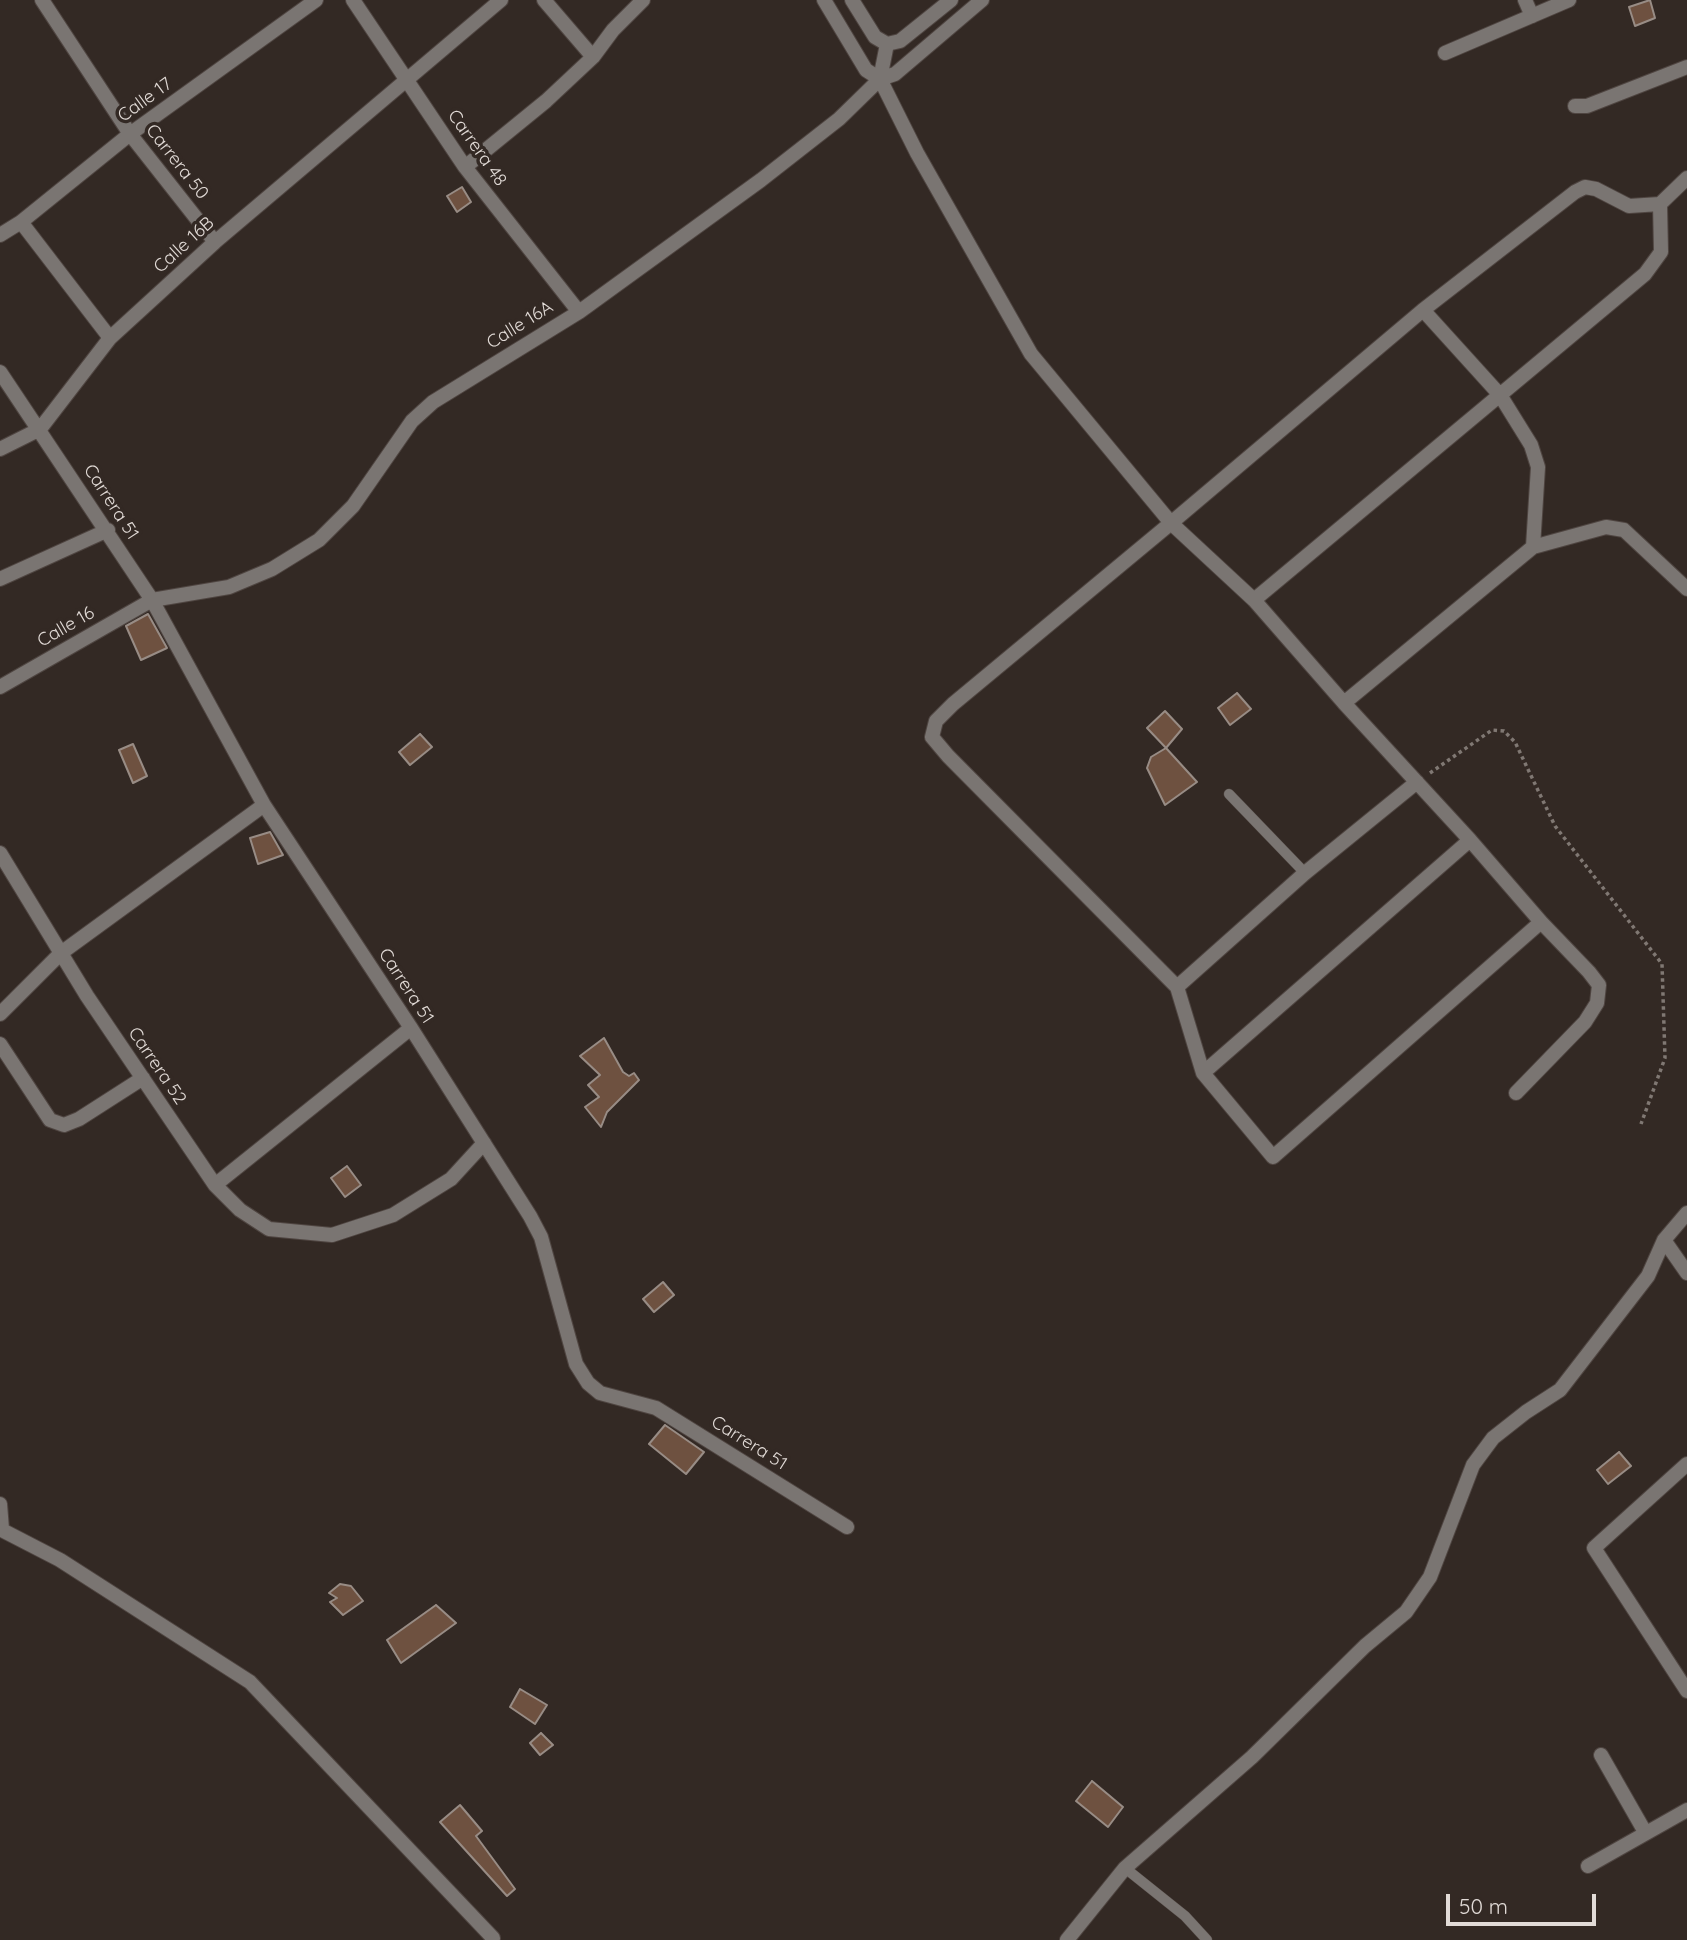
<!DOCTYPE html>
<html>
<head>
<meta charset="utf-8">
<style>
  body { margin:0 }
  #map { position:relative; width:1687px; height:1940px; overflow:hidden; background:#332924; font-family:Quicksand,sans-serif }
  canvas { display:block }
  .scale { position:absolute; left:1446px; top:1894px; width:150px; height:32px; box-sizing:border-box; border:4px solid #e2dbd7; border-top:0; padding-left:9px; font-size:21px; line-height:24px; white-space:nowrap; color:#e2dbd7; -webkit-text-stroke:5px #332924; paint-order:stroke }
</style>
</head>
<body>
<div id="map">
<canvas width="1687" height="1940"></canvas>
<div class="scale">50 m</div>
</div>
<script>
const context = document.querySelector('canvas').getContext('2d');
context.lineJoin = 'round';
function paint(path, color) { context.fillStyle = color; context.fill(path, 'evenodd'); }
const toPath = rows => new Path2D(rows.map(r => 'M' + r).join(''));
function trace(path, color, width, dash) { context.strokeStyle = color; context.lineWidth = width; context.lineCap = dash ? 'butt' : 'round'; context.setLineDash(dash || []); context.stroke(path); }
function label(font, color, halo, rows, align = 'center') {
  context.font = font + ' Quicksand,sans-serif'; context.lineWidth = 7; context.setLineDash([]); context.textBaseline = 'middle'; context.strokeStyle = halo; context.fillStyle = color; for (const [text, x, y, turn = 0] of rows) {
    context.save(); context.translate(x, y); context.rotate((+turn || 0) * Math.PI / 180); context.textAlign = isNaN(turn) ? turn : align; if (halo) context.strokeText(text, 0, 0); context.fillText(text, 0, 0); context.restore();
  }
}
const building = toPath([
  [1650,0,1655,18,1635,26,1629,7,1650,0],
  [462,187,471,202,457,212,447,196,462,187],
  [148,614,167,648,141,660,126,626,148,614],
  [1237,693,1251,709,1230,725,1218,708,1237,693],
  [1165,711,1182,729,1166,748,1147,728,1165,711],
  [420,734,432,747,410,765,399,752,420,734],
  [133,744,147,776,133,783,119,750,133,744],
  [1166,748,1197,782,1165,805,1147,768,1151,757,1166,748],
  [270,832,283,855,258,864,250,838,270,832],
  [604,1038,623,1072,629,1076,634,1073,639,1080,607,1112,601,1127,585,1107,599,1097,588,1085,600,1075,580,1056,604,1038],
  [347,1166,361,1185,345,1197,331,1178,347,1166],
  [663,1282,674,1295,654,1312,643,1299,663,1282],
  [665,1425,704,1452,686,1474,649,1444,665,1425],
  [1619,1452,1631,1466,1608,1484,1597,1470,1619,1452],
  [340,1584,351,1586,363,1601,343,1615,330,1602,337,1598,329,1593,340,1584],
  [436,1605,456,1623,401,1663,387,1640,436,1605],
  [520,1689,547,1705,535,1724,510,1707,520,1689],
  [541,1733,553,1745,540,1755,530,1743,541,1733],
  [1092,1781,1123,1807,1108,1827,1076,1801,1092,1781],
  [460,1805,482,1831,476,1836,515,1889,507,1896,440,1822,460,1805]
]);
paint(building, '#6e5140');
trace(building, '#988c85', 2);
const service = toPath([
  [1229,794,1305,873],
  [1125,1868,1185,1916,1207,1940]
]);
const minor = toPath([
  [42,0,130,134,215,242],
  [353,0,465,167,579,312],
  [544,0,593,57],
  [824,0,866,70,880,79],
  [852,0,875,37,887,44],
  [1525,0,1532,16],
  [887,44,900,41,951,0],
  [1445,53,1569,0],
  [880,79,917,153,1031,354,1171,523,1254,600,1344,703,1470,840,1541,922,1273,1157,1203,1073,1177,987,948,756,932,737,936,721,953,704,1171,523,1423,310,1575,192,1585,187,1596,189,1629,206,1660,204],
  [880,79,895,74,982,0],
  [1575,106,1587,106,1687,67],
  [465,167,546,101,593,57,613,30,643,0],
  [1660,204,1687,178],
  [21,222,110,338],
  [0,235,21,222,130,134,316,0],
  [1423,310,1500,395,1531,445,1538,467,1533,547],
  [0,372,152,600,264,805,411,1028,530,1216,541,1237,576,1364,588,1383,600,1393,656,1408,847,1527],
  [0,449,40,429,110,338,215,242,501,0],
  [0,579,108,530],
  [1254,600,1645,274,1661,252,1660,204],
  [0,687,152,600,229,587,272,569,319,540,353,506,412,421,433,402,579,312,761,180,839,119,880,79,887,44],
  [1344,703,1533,547,1606,527,1624,530,1687,589],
  [0,853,87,996,215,1185,240,1210,269,1229,332,1235,393,1215,451,1179,484,1143],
  [1177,987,1305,873,1417,782],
  [0,1014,61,953,264,805],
  [0,1044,50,1120,64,1125,79,1119,143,1078],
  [1203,1073,1470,840],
  [1516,1093,1585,1022,1597,1003,1599,985,1589,972,1541,922],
  [215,1185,411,1028],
  [1664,1240,1687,1273],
  [1687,1464,1594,1548,1687,1691],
  [0,1504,2,1529],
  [0,1529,60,1560,250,1682,493,1938],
  [1601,1755,1645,1832],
  [1588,1866,1687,1810],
  [1067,1940,1125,1868,1252,1757,1365,1646,1406,1612,1430,1577,1473,1465,1493,1438,1526,1412,1560,1390,1648,1276,1664,1240,1687,1213]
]);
trace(service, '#4f4541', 11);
trace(minor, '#4f4541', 16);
trace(toPath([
  [1430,773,1492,730,1504,731,1515,742,1555,826,1662,964,1665,1058,1641,1124]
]), '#807873', 3.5, [3.5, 3.5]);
trace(service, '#7a7572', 10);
trace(minor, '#7a7572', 14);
label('18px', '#e2dbd7', '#332924', [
  ["Calle 17",145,100,-36],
  ["Carrera 48",477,148,55],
  ["Carrera 50",177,162,52],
  ["Calle 16B",184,245,-42],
  ["Calle 16A",520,325,-32],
  ["Carrera 51",111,502,57],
  ["Calle 16",66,627,-30],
  ["Carrera 51",406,986,57],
  ["Carrera 52",157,1066,56],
  ["Carrera 51",749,1443,32]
]);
</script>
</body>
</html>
